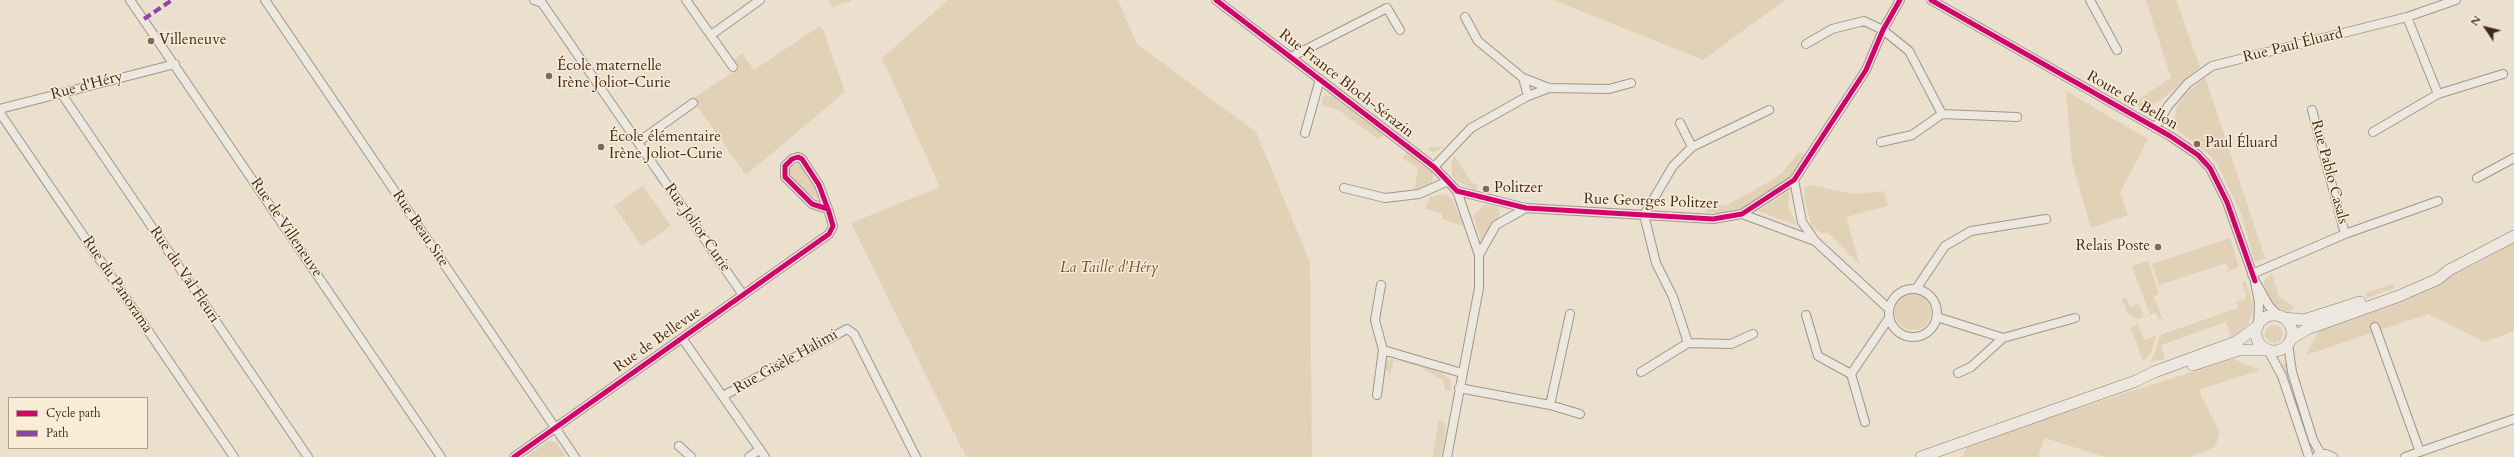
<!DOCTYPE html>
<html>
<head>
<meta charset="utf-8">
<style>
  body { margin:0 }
  #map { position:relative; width:2514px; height:457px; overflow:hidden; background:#eae0cd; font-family:Cardo,serif }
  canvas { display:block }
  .legend { position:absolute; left:8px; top:397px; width:140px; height:52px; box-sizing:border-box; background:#f9edd7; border:1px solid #b19e8b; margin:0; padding:5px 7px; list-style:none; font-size:12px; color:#45271a }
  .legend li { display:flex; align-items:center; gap:8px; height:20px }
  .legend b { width:20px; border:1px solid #b19e8b }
  .north { position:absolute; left:2466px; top:8px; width:40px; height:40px; -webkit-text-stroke:3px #f9edd7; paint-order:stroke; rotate:305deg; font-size:11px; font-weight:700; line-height:16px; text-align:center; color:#45271a }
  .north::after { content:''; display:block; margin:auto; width:14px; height:18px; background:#45271a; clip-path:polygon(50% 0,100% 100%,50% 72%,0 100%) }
</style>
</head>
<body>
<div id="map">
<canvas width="2514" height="457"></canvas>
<ul class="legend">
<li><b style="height:5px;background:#d6006c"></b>Cycle path</li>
<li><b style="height:5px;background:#8e44ad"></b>Path</li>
</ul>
<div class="north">N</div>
</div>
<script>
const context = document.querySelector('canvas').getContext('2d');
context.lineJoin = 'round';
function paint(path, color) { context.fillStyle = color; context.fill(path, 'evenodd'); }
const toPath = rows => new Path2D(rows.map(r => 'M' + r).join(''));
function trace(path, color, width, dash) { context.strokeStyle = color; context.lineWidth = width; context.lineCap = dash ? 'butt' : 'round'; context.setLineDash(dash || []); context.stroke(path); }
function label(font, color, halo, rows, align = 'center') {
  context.font = font + ' Cardo,serif'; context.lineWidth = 3; context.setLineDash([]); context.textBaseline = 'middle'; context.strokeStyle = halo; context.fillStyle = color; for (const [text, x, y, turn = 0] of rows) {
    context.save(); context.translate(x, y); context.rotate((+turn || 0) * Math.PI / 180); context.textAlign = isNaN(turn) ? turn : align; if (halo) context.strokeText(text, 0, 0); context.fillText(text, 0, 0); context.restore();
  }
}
paint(toPath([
  [828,0,853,0,833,7],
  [948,0,1118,0,1137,44,1256,132,1310,262,1312,457,966,457,851,223,940,187,882,58],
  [1553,0,1785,0,1703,60],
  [2146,0,2176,0,2200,67,2160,101,2141,108,2132,104,2171,78],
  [820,26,824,32,845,92,746,175,692,99,739,68,734,59,742,53,754,70],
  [2205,77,2265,258,2255,262,2241,213,2217,164,2208,153,2177,130,2175,117,2177,106,2187,93],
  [2066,91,2148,139,2120,193,2128,215,2091,228,2072,162],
  [1325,95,1334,97,1384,136,1378,139,1337,109,1322,105,1322,98],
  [1446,146,1433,153,1427,148],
  [1407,153,1433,173,1432,184,1414,190,1418,168,1402,158],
  [1798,153,1807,154,1788,179,1770,192,1741,209,1722,213,1705,212,1708,206,1727,205,1772,180,1783,172],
  [1454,155,1471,182,1478,185,1475,191,1453,178,1451,166],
  [799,164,815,182,820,196,817,199,800,187,792,177,789,170,793,165],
  [1810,185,1855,194,1884,191,1888,206,1846,217,1860,265,1828,233,1821,233,1812,227,1805,201,1804,187],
  [643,186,671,226,642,246,614,206],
  [1790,190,1788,205,1796,225,1758,211],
  [1442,194,1447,195,1452,199,1465,227,1442,219,1442,213,1425,209,1430,197],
  [1484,205,1497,206,1500,212,1499,217,1481,241,1473,216],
  [2230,238,2239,267,2229,271,2226,263,2159,285,2152,264],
  [2514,242,2514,331,2485,342,2428,314,2306,355,2320,329,2376,310,2448,278],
  [2148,261,2159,294,2154,296,2162,319,2159,320,2156,313,2150,315,2132,266],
  [2272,273,2279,297,2295,307,2288,312,2277,307,2269,298,2264,284,2265,279],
  [2244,281,2246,282,2253,307,2249,323,2243,330,2231,338,2226,322,2161,345,2165,359,2150,362,2155,352,2160,335,2238,308,2236,302,2245,299,2246,296,2242,283],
  [2393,284,2395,288,2367,298,2366,293],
  '1895 312a18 18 0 1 1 36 0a18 18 0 1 1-36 0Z',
  [2126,298,2130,307,2139,304,2144,317,2137,319,2127,313,2122,299],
  [2138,324,2144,340,2156,336,2151,353,2143,362,2131,328],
  '2265 334a9 9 0 1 1 18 0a9 9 0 1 1-18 0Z',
  [1391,359,1417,363,1445,375,1451,381,1451,391,1445,391,1444,381,1418,366,1394,360,1390,374,1385,368,1385,363],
  [2233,359,2260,370,2199,390,2220,433,2215,447,2190,457,2105,457,2045,438,2038,457,1962,457,1967,447,2041,420],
  [2287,363,2299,405,2297,406,2280,366],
  [1439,419,1446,425,1441,457,1433,457],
  [549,441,556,442,565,455,562,457,526,457]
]), '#e0d1b7');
const street = toPath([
  [130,0,441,457],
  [265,0,575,457],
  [534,0,542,3,743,295],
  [686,0,733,67],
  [1216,0,1434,167,1457,191,1526,208,1713,219,1742,214,1794,180,1866,70,1883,30,1900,0],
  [1931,0,2170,136,2198,155,2210,168,2227,202,2255,281,2269,306,2279,316],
  [2090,0,2117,50],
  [1465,17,1478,41,1523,78,1549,88,1609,89,1631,83],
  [2407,17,2438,94],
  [711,35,760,0],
  [1806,44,1832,29,1864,21,1883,30,1909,51,1942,114],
  [1291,57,1387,8,1400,30],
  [1523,78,1528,96],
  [61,93,308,457],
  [0,109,175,64],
  [2312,110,2345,234],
  [0,113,234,457],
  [1680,123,1692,147],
  [2155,128,2168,106,2188,83,2212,66,2407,17,2456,0],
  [2373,132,2438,94,2503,74],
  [1305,133,1320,79],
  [638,142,693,103],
  [1881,142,1912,135,1942,114,2017,117],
  [1434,167,1471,128,1528,96,1549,88],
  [2477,178,2514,158],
  [1794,180,1802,222,1815,241,1889,309],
  [1344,188,1385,198,1419,194,1446,182],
  [1742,214,1815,241],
  [1479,255,1496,225,1526,208],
  [2252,274,2345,234,2438,201],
  [2255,282,2259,303,2258,326],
  [1916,289,1945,246,1971,231,2046,219],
  '1889 313a24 24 0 1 1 48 0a24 24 0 1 1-48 0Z',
  [1806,315,1818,356,1851,374],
  [1937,317,2003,338,2075,318],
  [2375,327,2420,452],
  [682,338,765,457],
  [1688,343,1673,297,1656,263,1644,215,1673,166,1692,147,1769,110],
  [2288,344,2292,372,2313,440,2321,454],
  [1383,350,1462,373],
  [2268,350,2282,376,2309,457],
  [1641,372,1688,343,1731,344,1753,334],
  [1958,373,1971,367,2003,338],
  [1459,388,1550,405,1580,414],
  [1377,395,1383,350,1375,320,1381,285],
  [723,396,847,329,854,334,916,457],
  [1550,405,1570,314],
  [1865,422,1851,374,1889,318],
  [679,446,691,457],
  [2317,456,2326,454,2333,457],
  [514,457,829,234,833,226,829,212,819,185,802,159,798,157,792,159,785,166,785,177,812,204,828,209],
  [749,457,760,449],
  [1447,457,1479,288,1479,255,1457,191],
  [2405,457,2514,419]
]);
const secondary = toPath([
  '2256 333a18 18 0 1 1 36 0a18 18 0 1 1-36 0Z',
  [2284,318,2304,320,2360,302],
  [2291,339,2307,329,2399,296,2438,279,2449,270,2514,236],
  [2193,365,2239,350,2268,350],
  [1921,457,2136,381,2154,372,2236,342,2258,326]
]);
trace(street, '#9f968a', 10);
trace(secondary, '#887e72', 12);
trace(street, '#ede8df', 8);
trace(secondary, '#ede8df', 11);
trace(toPath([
  [144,19,172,0]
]), '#8e44ad', 4, [8, 4]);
trace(toPath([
  [1216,0,1434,167,1457,191,1526,208,1713,219,1742,214,1794,180,1866,70,1883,30,1900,0],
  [1931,0,2170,136,2198,155,2210,168,2227,202,2255,281],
  [514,457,829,234,833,226,829,212,819,185,802,159,798,157,792,159,785,166,785,177,812,204,828,209]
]), '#d6006c', 5);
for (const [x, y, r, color] of [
  [151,41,4,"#7f6859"],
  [549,76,4,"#7f6859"],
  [2197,144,4,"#7f6859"],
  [601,147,4,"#7f6859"],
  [1486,189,4,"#7f6859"],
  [2158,247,4,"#7f6859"]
]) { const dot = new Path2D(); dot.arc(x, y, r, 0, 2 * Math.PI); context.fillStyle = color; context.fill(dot); trace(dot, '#f9edd7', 1.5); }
label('15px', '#45271a', '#f9edd7', [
  ["Villeneuve",159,41],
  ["École maternelle",557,67],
  ["Irène Joliot-Curie",557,84],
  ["École élémentaire",609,138],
  ["Irène Joliot-Curie",609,155],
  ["Paul Éluard",2205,144],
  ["Politzer",1494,189],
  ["Relais Poste",2150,247,"right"]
], 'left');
label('15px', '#45271a', '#f9edd7', [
  ["Rue Paul Éluard",2293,46,-14],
  ["Rue France Bloch-Sérazin",1346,84,38],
  ["Rue d'Héry",87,86,-15],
  ["Route de Bellon",2132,101,30],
  ["Rue Pablo Casals",2329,172,75],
  ["Rue Georges Politzer",1651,202,2],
  ["Rue de Villeneuve",286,228,56],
  ["Rue Joliot Curie",697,228,55],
  ["Rue Beau Site",420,229,56],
  ["Rue du Val Fleuri",184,275,56],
  ["Rue du Panorama",117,285,56],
  ["Rue de Bellevue",658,340,-35],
  ["Rue Gisèle Halimi",786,362,-29]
]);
label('italic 15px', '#6a4e3d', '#f9edd7', [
  ["La Taille d'Héry",1109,269]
]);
</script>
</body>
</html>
